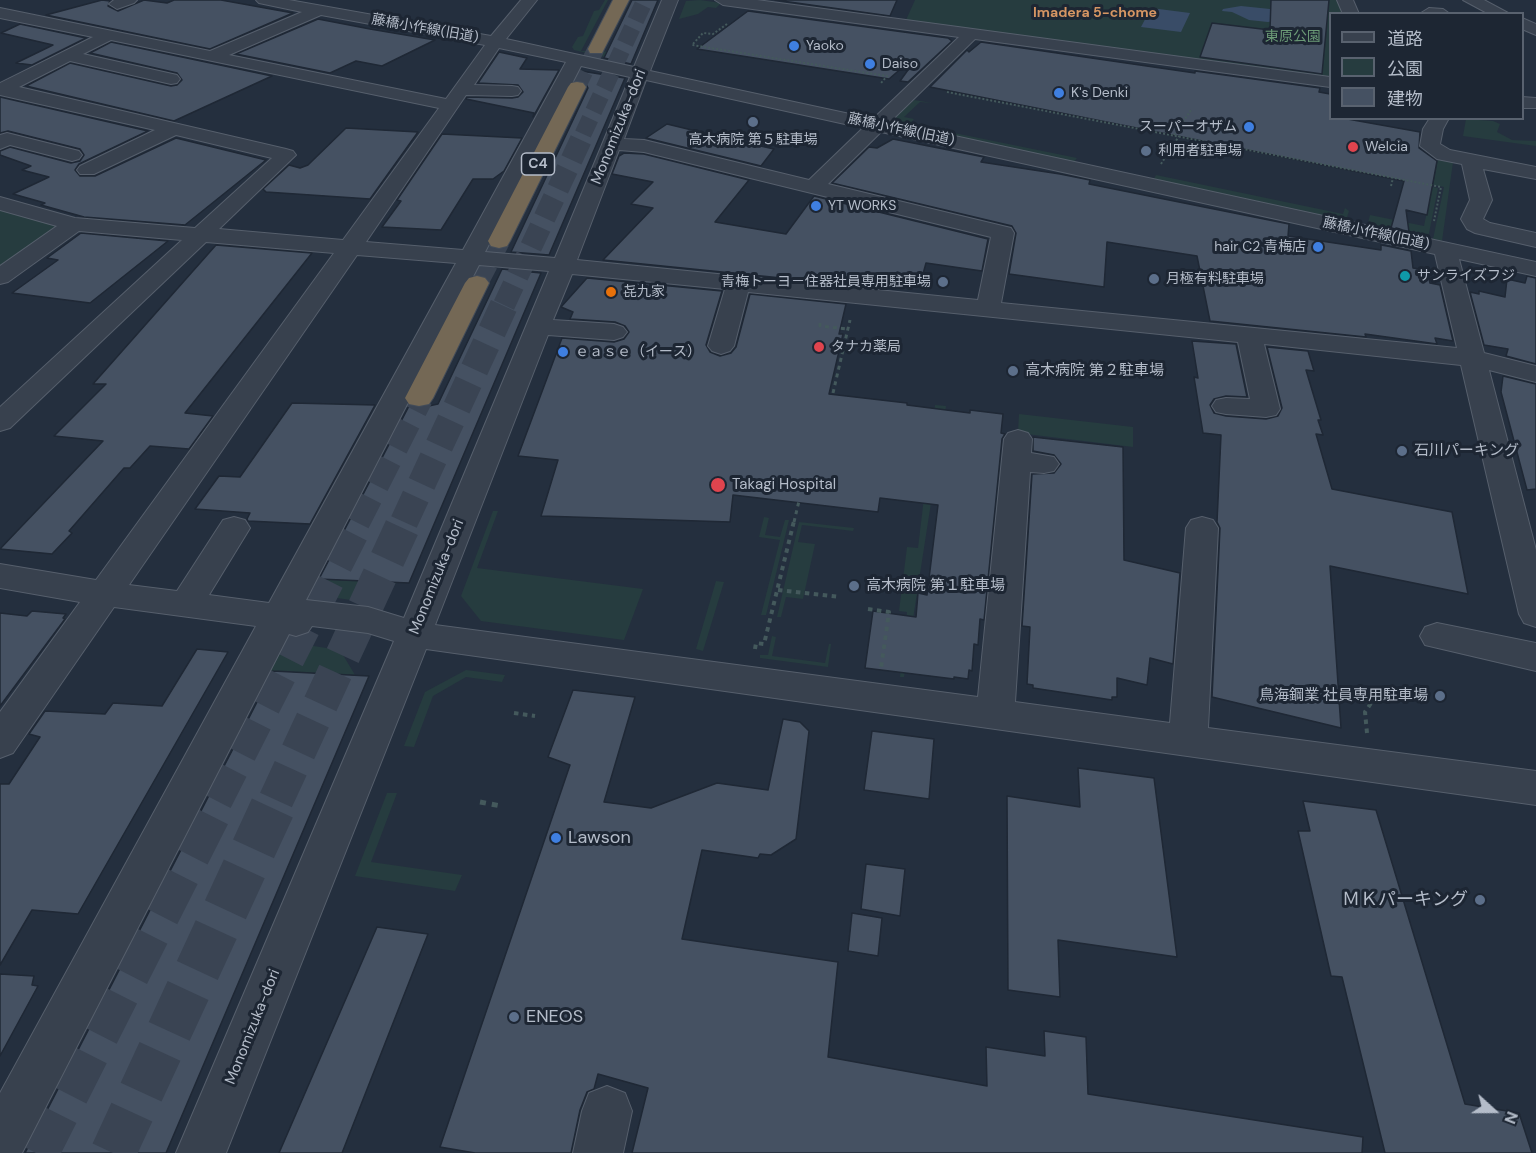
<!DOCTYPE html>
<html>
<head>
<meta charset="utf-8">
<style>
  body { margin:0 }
  #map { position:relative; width:1536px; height:1153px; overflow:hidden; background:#242f3e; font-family:"DM Sans","Noto Sans JP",sans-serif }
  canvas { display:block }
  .legend { position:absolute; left:1329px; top:12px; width:195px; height:108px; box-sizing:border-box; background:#1d2633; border:2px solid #59626f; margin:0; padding:8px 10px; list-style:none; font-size:18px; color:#b4bcc9 }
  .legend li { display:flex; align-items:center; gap:12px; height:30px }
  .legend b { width:30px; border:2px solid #59626f }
  .north { position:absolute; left:1464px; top:1081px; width:60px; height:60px; -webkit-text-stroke:4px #1d2633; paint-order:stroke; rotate:111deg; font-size:16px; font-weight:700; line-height:24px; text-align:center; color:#b4bcc9 }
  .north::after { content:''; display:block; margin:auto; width:21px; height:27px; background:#b4bcc9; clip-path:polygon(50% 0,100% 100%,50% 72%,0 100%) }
</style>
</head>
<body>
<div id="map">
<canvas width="1536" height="1153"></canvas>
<ul class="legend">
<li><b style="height:8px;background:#38414e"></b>道路</li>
<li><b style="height:16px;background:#263c3f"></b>公園</li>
<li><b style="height:16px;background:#455162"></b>建物</li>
</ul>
<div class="north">N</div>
</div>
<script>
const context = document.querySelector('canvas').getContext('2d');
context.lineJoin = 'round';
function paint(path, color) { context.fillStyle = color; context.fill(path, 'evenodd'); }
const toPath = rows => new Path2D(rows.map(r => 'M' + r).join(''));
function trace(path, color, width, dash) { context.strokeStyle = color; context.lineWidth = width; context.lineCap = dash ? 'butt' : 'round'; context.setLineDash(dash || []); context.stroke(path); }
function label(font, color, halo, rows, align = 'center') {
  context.font = font + ' "DM Sans","Noto Sans JP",sans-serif'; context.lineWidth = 6; context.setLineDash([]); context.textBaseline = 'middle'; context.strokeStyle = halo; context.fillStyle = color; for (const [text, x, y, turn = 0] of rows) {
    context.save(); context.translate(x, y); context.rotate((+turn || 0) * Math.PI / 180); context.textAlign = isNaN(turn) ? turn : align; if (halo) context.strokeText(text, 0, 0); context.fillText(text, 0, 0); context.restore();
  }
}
paint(toPath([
  [605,0,608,0,581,51,634,52,609,58,574,50,572,47,578,37,583,36,594,11,599,10],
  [700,0,721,3,716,8,708,7,698,14,679,19,686,1],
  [915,0,1337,0,1343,13,1330,14,1330,78,910,22,906,20],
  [914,100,932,103,920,102,904,117,914,119,910,124,1077,158,1074,162,894,123,893,120],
  [1466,119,1493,121,1500,124,1497,132,1512,140,1536,141,1536,146,1463,136],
  [1438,159,1453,162,1442,241,1433,239,1444,187,1433,185],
  [1156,175,1343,214,1345,208,1349,211,1346,220,1154,179],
  [1432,187,1438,188,1428,238,1368,223,1370,215,1424,226],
  [0,209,55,225,55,230,0,268],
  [935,405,946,406,904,677,900,677,907,612,899,611,907,547,918,548],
  [1019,414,1133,427,1133,447,1018,433],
  [493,511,498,511,477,568,643,589,624,640,481,621,461,596],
  [764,517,769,518,765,535,780,537,785,520,789,520,766,615,761,615,780,540,759,537],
  [799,522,854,528,853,531,802,525,798,542,815,544,803,599,786,597,781,617,777,617],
  [316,579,397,583,358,601,323,596],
  [716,581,724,582,703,651,696,649],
  [772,636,776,637,772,656,825,663,829,644,831,644,828,667,760,658,760,655,768,655],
  [300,644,340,650,355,675,269,671,276,656],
  [466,670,505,675,502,682,466,677,433,696,414,747,404,746,425,692],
  [387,793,397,793,371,862,462,875,455,891,355,876]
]), '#263c3f');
paint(toPath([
  [1241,6,1270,9,1282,14,1282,20,1268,22,1249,20,1232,12,1222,11,1223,9],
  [1151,8,1190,13,1181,32,1141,27]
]), '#394c67');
const building = toPath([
  [102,0,110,1,108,6,118,11,144,0,167,3,174,0,221,0,293,13,210,49,46,15,102,0],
  [632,0,658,0,631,64,604,58,632,0],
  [775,0,897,0,890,16,775,0],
  [1271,0,1329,0,1322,74,1200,57,1212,23,1270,30,1271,0],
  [748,11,948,38,952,41,908,82,900,81,908,70,904,66,889,79,697,49,748,11],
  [318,19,370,29,435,40,382,66,356,61,330,73,236,54,318,19],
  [20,24,86,38,32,65,16,63,53,45,1,33,20,24],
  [111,42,272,76,174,121,26,86,70,63,171,86,177,85,182,80,177,73,90,53,111,42],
  [981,42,1195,73,1195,71,1320,88,1319,92,1330,94,1330,118,1342,118,1420,132,1419,148,1437,161,1427,215,1406,210,1409,232,1391,228,1404,181,930,87,967,50,969,52,981,42],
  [499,52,527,58,520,69,559,70,533,117,534,113,466,99,467,97,512,98,518,97,523,92,518,85,478,83,499,52],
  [581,71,625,78,549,255,511,252,588,88,585,82,576,80,581,71],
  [0,97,148,131,79,164,75,170,80,176,95,176,176,138,266,160,185,225,84,217,41,205,45,203,13,194,49,177,22,170,31,166,0,155,0,151,10,147,71,163,80,161,84,155,80,149,8,131,0,133,0,97],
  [667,124,725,138,774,149,761,166,646,138,667,124],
  [346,128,418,132,370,199,266,192,263,189,289,165,300,168,308,165,346,128],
  [442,134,522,138,504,171,493,179,473,179,441,230,382,227,401,201,397,200,442,134],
  [893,139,984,157,981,162,1060,174,1090,180,1089,184,1289,224,1288,236,1381,250,1381,245,1387,246,1411,251,1413,268,1427,270,1430,283,1440,285,1453,341,1435,338,1437,344,1365,334,1366,337,1210,321,1197,256,1107,242,1104,287,1009,274,1016,233,1012,226,832,183,869,147,877,148,893,139],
  [624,153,644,154,749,180,715,222,786,234,814,196,988,239,982,271,926,263,920,285,857,278,856,281,852,281,851,285,603,260,653,208,631,204,653,182,612,174,619,156,624,153],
  [81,233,168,241,90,303,12,293,58,260,47,258,81,233],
  [216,245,312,253,185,413,213,416,189,449,150,446,130,468,124,468,69,531,72,533,52,554,0,549,103,441,54,436,106,384,93,384,216,245],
  [502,269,541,273,409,583,319,579,409,406,419,408,438,404,502,269],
  [1527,276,1536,278,1536,364,1506,356,1508,349,1484,345,1470,292,1479,294,1479,291,1505,297,1507,279,1525,283,1527,276],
  [587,278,722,291,706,345,710,352,720,356,731,353,736,347,750,294,846,304,839,334,843,334,829,394,907,403,907,405,970,413,970,410,1003,414,1001,433,1005,434,1002,439,984,620,980,619,978,645,974,644,972,671,969,670,968,679,954,677,954,679,865,668,873,611,916,617,918,593,927,595,938,505,880,498,878,512,733,495,730,522,541,516,558,460,518,456,562,338,614,342,624,339,629,332,625,326,615,322,570,319,573,312,561,307,587,278],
  [1192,341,1236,344,1247,397,1226,396,1214,399,1210,405,1214,413,1226,416,1266,419,1278,416,1282,408,1267,347,1308,351,1314,371,1306,370,1321,420,1318,420,1323,435,1316,434,1332,489,1452,512,1468,594,1330,566,1341,728,1212,697,1220,528,1217,522,1221,435,1203,433,1194,377,1198,378,1192,341],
  [1503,376,1536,384,1536,489,1527,490,1501,392,1503,376],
  [292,403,375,405,310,524,248,521,247,519,250,513,195,509,219,476,240,477,292,403],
  [1033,437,1123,447,1124,560,1180,573,1173,664,1150,658,1147,685,1117,678,1117,697,1112,697,1112,700,1033,688,1033,685,1027,684,1030,627,1022,626,1032,474,1054,473,1061,464,1054,455,1033,451,1033,437],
  [32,611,66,614,63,618,65,619,0,706,0,613,27,616,32,611],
  [197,649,228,652,78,914,32,910,0,965,0,784,9,784,40,737,29,734,45,711,105,714,113,703,162,706,197,649],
  [273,671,369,676,166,1153,25,1153,273,671],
  [573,690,635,697,604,802,651,808,717,783,768,790,783,719,800,722,809,731,796,839,771,855,760,854,758,858,702,850,682,939,838,962,828,1057,987,1086,986,1047,1045,1056,1044,1031,1086,1037,1088,1094,1363,1137,1362,1153,632,1153,648,1088,598,1074,594,1089,587,1092,580,1110,571,1153,475,1153,440,1147,570,765,548,757,573,690],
  [872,731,934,739,929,799,864,790,872,731],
  [1078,768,1154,778,1177,957,1058,940,1060,997,1008,990,1007,796,1080,807,1078,768],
  [1303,801,1376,810,1465,1104,1519,1113,1532,1153,1385,1153,1342,977,1331,976,1298,831,1310,831,1303,801],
  [866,864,905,869,900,916,861,909,866,864],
  [852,913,882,918,878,956,848,951,852,913],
  [377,927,428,934,342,1153,279,1153,377,927],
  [0,974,34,976,32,985,38,986,0,1056,0,974]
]);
paint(building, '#455162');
trace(building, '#1f2835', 1.5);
trace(toPath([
  [577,87,596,49],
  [583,134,645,0]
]), '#3a4453', 17, [17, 8]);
trace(toPath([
  [477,283,499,241],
  [504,305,584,133]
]), '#3a4453', 22, [22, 10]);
trace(toPath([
  [356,522,419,398],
  [404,522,505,303]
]), '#3a4453', 28, [28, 14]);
trace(toPath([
  [215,800,357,521],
  [276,800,405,521]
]), '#3a4453', 35, [35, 18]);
trace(toPath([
  [36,1153,216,798],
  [113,1153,277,798]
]), '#3a4453', 45, [45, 22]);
const minor = toPath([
  [114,0,137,0,134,3,117,9,109,4,114,0],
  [256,0,289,0,491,36,521,0,537,0,506,39,634,67,662,0,678,0,650,71,873,119,959,37,723,5,715,0,757,0,1330,77,1330,87,975,39,890,122,1536,262,1536,276,1459,259,1484,353,1536,366,1536,382,1489,370,1536,550,1536,627,1524,623,1519,614,1461,365,1264,344,1280,409,1276,415,1266,417,1226,414,1216,412,1212,406,1216,400,1226,398,1250,399,1238,342,748,292,734,346,730,351,721,354,712,351,708,346,725,289,572,274,553,320,614,324,623,327,627,332,623,337,614,340,548,335,435,625,978,697,1004,439,1008,433,1018,430,1028,433,1032,439,1031,453,1054,457,1059,464,1054,471,1044,473,1030,472,1015,702,1170,723,1186,528,1191,520,1202,517,1213,520,1218,528,1208,728,1536,771,1536,805,426,649,226,1153,176,1153,394,641,368,633,312,626,308,632,296,636,289,634,22,1153,0,1153,0,1093,256,626,114,607,13,753,0,758,0,712,80,602,0,588,0,564,96,580,334,253,206,242,10,428,0,431,0,407,182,240,79,231,8,282,0,284,0,266,57,226,0,210,0,197,75,218,195,228,272,158,176,135,94,174,80,174,77,170,80,166,155,130,0,95,0,83,93,37,0,18,0,8,210,51,302,12,259,3,256,0],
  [321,15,485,45,446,99,229,55,321,15],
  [111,40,439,108,343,240,219,229,296,155,293,151,286,149,19,87,70,61,171,84,177,83,180,79,177,75,83,54,111,40],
  [499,48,566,62,463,250,366,242,466,95,512,96,518,95,521,91,518,87,512,86,474,85,499,48],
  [581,66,630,77,555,258,485,252,581,66],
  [646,80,863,128,809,180,644,140,624,139,646,80],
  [881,132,1435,254,1457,348,1001,303,1014,233,1011,228,828,184,881,132],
  [619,150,644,152,991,237,978,300,577,260,619,150],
  [357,255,456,263,269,603,209,595,250,528,245,520,234,517,223,520,177,591,129,585,357,255],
  [479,265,549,271,404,618,368,607,306,600,479,265],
  [1337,0,1353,0,1359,14,1343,14,1337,0],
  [1463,0,1484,0,1510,14,1489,14,1463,0],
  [1429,8,1443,9,1450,14,1421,13,1429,8],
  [1522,18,1536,24,1536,35,1522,29,1522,18],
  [1522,97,1536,98,1536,108,1522,108,1522,97],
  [1430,118,1449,118,1443,129,1440,144,1450,150,1536,167,1536,179,1483,169,1492,200,1483,219,1490,223,1536,233,1536,247,1475,233,1467,229,1461,219,1470,200,1462,164,1437,159,1420,146,1423,129,1430,118],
  [7,133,79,151,82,155,79,159,72,161,10,145,0,149,0,135,7,133],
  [1437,623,1536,643,1536,671,1425,645,1420,636,1425,627,1437,623],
  [607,1086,625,1093,632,1111,623,1153,573,1153,582,1111,589,1093,607,1086]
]);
const highway = toPath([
  [613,0,629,0,602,53,590,53,588,49,613,0],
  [577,82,583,83,586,87,510,241,507,246,499,248,491,246,488,241,568,87,571,83,577,82],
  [477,276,485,278,489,283,433,398,429,404,419,406,409,404,405,398,465,283,469,278,477,276]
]);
trace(minor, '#565f6c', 2);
trace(highway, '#434c59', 2);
trace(toPath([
  [727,24,713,34,703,33,692,45,887,76,881,83],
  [947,92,1441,187,1434,221],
  [1174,135,1191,110],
  [1161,164,1179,136],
  [1391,186,1393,178]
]), '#44595c', 2, [2, 2]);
trace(toPath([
  [820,323,820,326,848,329],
  [833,393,850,320],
  [794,522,799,501]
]), '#44595c', 3, [4, 4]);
trace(toPath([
  [778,590,840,597],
  [868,609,889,612,881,668],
  [755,649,756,643,764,644,794,521],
  [514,713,535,716],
  [1367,733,1365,712,1380,690]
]), '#44595c', 4, [4.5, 4.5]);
trace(toPath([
  [480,802,501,806]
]), '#44595c', 5, [6, 6]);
paint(minor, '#38414e');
paint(highway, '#746855');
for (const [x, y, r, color] of [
  [794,46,6,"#3f7fe0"],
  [870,64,6,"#3f7fe0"],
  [1059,93,6,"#3f7fe0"],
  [753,122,6,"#5c6f8a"],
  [1249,127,6,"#3f7fe0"],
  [1353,147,6,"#e0444e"],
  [1146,151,6,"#5c6f8a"],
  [816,206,6,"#3f7fe0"],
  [1318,247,6,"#3f7fe0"],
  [1405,276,6,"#0f9aa8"],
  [1154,279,6,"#5c6f8a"],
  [943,282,6,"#5c6f8a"],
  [611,292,6,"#e8710a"],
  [819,347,6,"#e0444e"],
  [563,352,6,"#3f7fe0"],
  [1013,371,6,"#5c6f8a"],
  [1402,451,6,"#5c6f8a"],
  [718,485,8,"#e0444e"],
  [854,586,6,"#5c6f8a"],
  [1440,696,6,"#5c6f8a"],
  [556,838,6,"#3f7fe0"],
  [1480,900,6,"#5c6f8a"],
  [514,1017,6,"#5c6f8a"]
]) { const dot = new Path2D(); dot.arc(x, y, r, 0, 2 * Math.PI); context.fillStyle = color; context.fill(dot); trace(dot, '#1d2633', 2); }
label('bold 14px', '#d59563', '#1d2633', [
  ["Imadera 5-chome",1095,13]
]);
label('14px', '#b4bcc9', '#1d2633', [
  ["藤橋小作線(旧道)",425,29,10],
  ["藤橋小作線(旧道)",901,130,12],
  ["藤橋小作線(旧道)",1376,234,12]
]);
label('14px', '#6b9a76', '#1d2633', [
  ["東原公園",1293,37]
]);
label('14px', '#b4bcc9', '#1d2633', [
  ["Yaoko",806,46],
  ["Daiso",882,64],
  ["K's Denki",1071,93],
  ["スーパーオザム",1237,127,"right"],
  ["高木病院 第５駐車場",753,140,"center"],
  ["Welcia",1365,147],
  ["利用者駐車場",1158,151],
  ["YT WORKS",828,206],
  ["hair C2 青梅店",1306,247,"right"],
  ["サンライズフジ",1417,276],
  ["月極有料駐車場",1166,279],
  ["青梅トーヨ－住器社員専用駐車場",931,282,"right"],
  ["㐂九家",623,292],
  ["タナカ薬局",831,347],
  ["ｅａｓｅ（イース）",575,352]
], 'left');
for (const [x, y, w] of [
  [538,164,33]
]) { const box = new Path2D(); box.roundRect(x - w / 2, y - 11, w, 22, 4.5); context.fillStyle = '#1d2633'; context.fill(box); trace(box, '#b4bcc9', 1.5); }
label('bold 14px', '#b4bcc9', null, [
  ["C4",538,164]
]);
label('15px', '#b4bcc9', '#1d2633', [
  ["Monomizuka-dori",619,127,-68],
  ["Monomizuka-dori",437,577,-68],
  ["Monomizuka-dori",253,1027,-68]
]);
label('15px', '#b4bcc9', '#1d2633', [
  ["高木病院 第２駐車場",1025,371],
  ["石川パーキング",1414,451],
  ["Takagi Hospital",732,485],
  ["高木病院 第１駐車場",866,586],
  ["鳥海鋼業 社員専用駐車場",1428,696,"right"]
], 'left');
label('18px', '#b4bcc9', '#1d2633', [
  ["Lawson",568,838],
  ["ＭＫパーキング",1468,900,"right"],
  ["ENEOS",526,1017]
], 'left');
</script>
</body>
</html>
